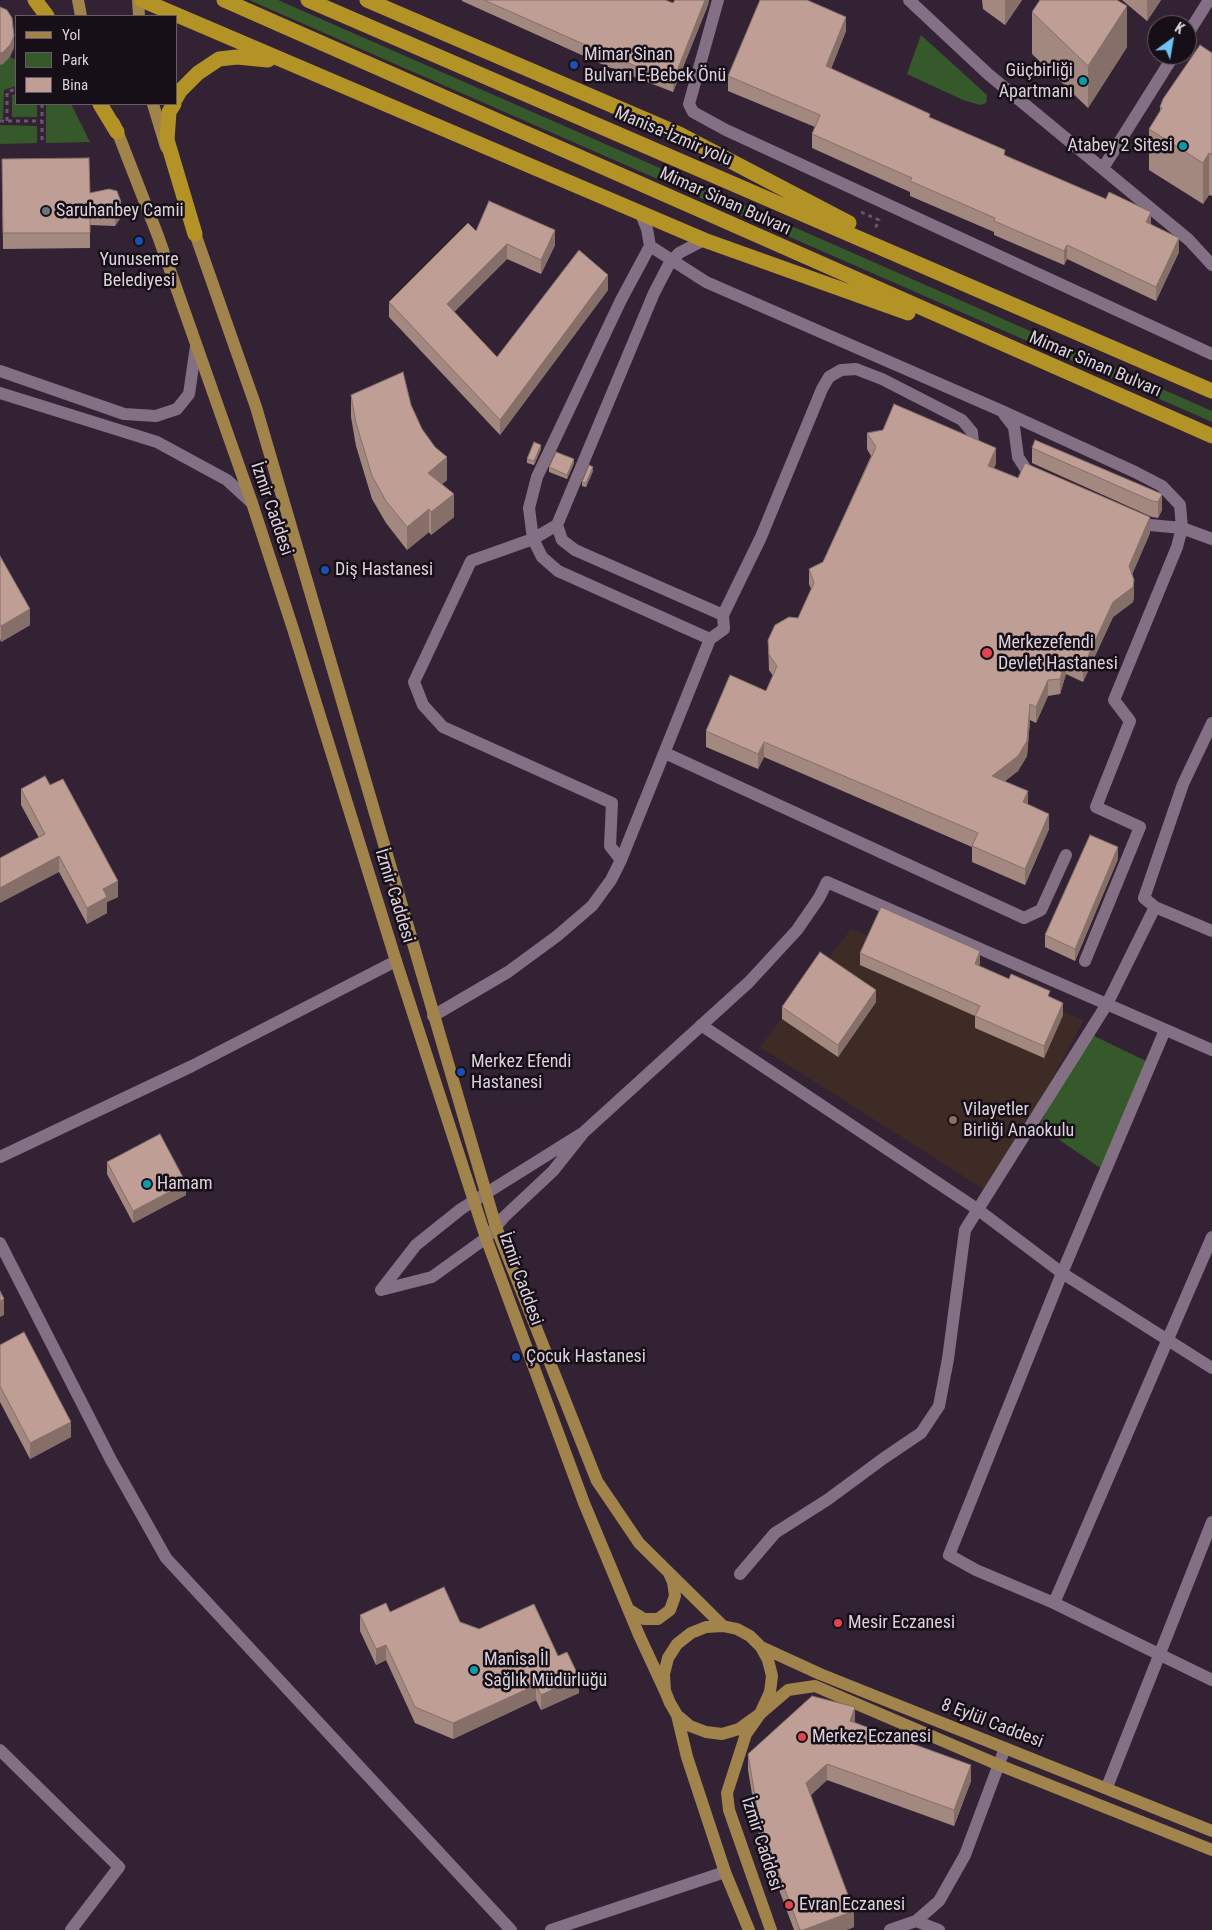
<!DOCTYPE html>
<html>
<head>
<meta charset="utf-8">
<style>
  body { margin:0 }
  #map { position:relative; width:1212px; height:1930px; overflow:hidden; background:#332234; font-family:"Roboto Condensed",sans-serif }
  canvas { display:block }
  .legend { position:absolute; left:15px; top:15px; width:162px; height:90px; box-sizing:border-box; background:#160f17; border:1px solid #655d66; margin:0; padding:6px 9px; list-style:none; font-size:15px; color:#dcd1dc }
  .legend li { display:flex; align-items:center; gap:10px; height:25px }
  .legend b { width:25px; border:1px solid #655d66 }
  .north { position:absolute; left:1147px; top:15px; width:50px; height:50px; box-sizing:border-box; background:#160f17; border:1px solid #655d66; border-radius:50%; rotate:32deg; font-size:14px; font-weight:700; line-height:20px; text-align:center; color:#dcd1dc }
  .north::after { content:''; display:block; margin:auto; width:18px; height:22px; background:#70c1f4; clip-path:polygon(50% 0,100% 100%,50% 72%,0 100%) }
</style>
</head>
<body>
<div id="map">
<canvas width="1212" height="1930"></canvas>
<ul class="legend">
<li><b style="height:6px;background:#a0844c"></b>Yol</li>
<li><b style="height:14px;background:#35592a"></b>Park</li>
<li><b style="height:14px;background:#be9e95"></b>Bina</li>
</ul>
<div class="north">K</div>
</div>
<script>
const context = document.querySelector('canvas').getContext('2d');
context.lineJoin = 'round';
function paint(path, color) { context.fillStyle = color; context.fill(path, 'evenodd'); }
const toPath = rows => new Path2D(rows.map(r => 'M' + r).join(''));
function trace(path, color, width, dash) { context.strokeStyle = color; context.lineWidth = width; context.lineCap = dash ? 'butt' : 'round'; context.setLineDash(dash || []); context.stroke(path); }
function label(font, color, halo, rows, align = 'center') {
  context.font = font + ' "Roboto Condensed",sans-serif'; context.lineWidth = 5; context.setLineDash([]); context.textBaseline = 'middle'; context.strokeStyle = halo; context.fillStyle = color; for (const [text, x, y, turn = 0] of rows) {
    context.save(); context.translate(x, y); context.rotate((+turn || 0) * Math.PI / 180); context.textAlign = isNaN(turn) ? turn : align; if (halo) context.strokeText(text, 0, 0); context.fillText(text, 0, 0); context.restore();
  }
}
paint(toPath([
  [851,929,1084,1020,990,1193,760,1047]
]), '#3e2b26');
paint(toPath([
  [249,0,278,0,1212,411,1212,422],
  [921,35,987,95,986,103,980,105,963,100,907,74],
  [10,57,16,60,16,86,4,90,3,119,0,119,0,65],
  [16,94,16,104,37,104,37,117,12,117,12,95],
  [46,104,71,104,90,142,46,143],
  [0,125,37,126,37,143,0,144],
  [1088,1033,1148,1062,1102,1169,1039,1126]
]), '#35592a');
trace(toPath([
  [42,104,42,143],
  [0,121,42,121],
  [7,121,7,92,16,89],
  [861,212,879,220,875,229]
]), '#665767', 3, [4, 4]);
trace(toPath([
  [718,0,689,104,693,112,726,130,1212,354],
  [909,0,988,74,1189,240,1212,265],
  [1187,35,1209,0],
  [1103,168,1174,55],
  [641,214,647,229,650,246,621,300,537,477,529,508,533,539,542,557,558,571,710,639],
  [704,240,679,253,668,266,654,293,557,525,562,540,575,550,723,615],
  [650,246,706,282,1002,411,1135,472,1162,486,1180,505,1182,528,1177,547,1114,700,1130,721,1096,807,1140,827,1085,961],
  [0,371,124,414,156,416,177,409,189,394,196,346],
  [0,393,157,442,227,480,252,503],
  [1004,414,1014,427,1018,457,1027,471,1037,476],
  [1136,519,1150,525,1182,528,1212,539],
  [557,525,533,539,471,561,414,682,423,705,443,727,612,803,610,846,621,860,710,639,724,629,723,615,761,537,822,389,829,377,841,370,856,369,882,379,962,420,972,432,973,443],
  [665,753,1024,918,1041,910,1066,855],
  [1155,907,1212,931],
  [433,1016,508,972,557,936,592,906,611,880,621,860],
  [701,1025,977,1209,1062,1273,949,1555,976,1570,1054,1603,1212,1680],
  [1165,1030,1062,1273,1212,1368],
  [584,1132,461,1209,416,1245,381,1290,432,1277,486,1238,504,1217,553,1171,584,1132,749,982,797,930,819,898,827,882,1212,1050],
  [0,1157,192,1066,396,961],
  [0,1243,111,1460,166,1558,511,1930],
  [740,1574,775,1533,827,1500,884,1458,921,1433,939,1406,948,1359,965,1230,1107,1004,1155,907,1144,898,1183,784,1212,723],
  [1054,1603,1212,1237],
  [0,1750,119,1867,71,1930],
  [1107,1787,1212,1522],
  [916,1921,939,1930],
  [551,1930,725,1872],
  [890,1930,916,1921,939,1901,965,1855,1005,1748]
]), '#847085', 12);
trace(toPath([
  [78,0,81,16],
  [138,0,139,16],
  [153,104,166,147],
  [114,123,158,236,252,503,293,629,396,961,486,1238,584,1503,639,1635,665,1691],
  [192,225,256,407,496,1227,597,1481,639,1543,723,1626],
  [628,1609,644,1619,658,1619,670,1610,675,1596,673,1582,669,1573],
  [761,1647,820,1674,1212,1831],
  [677,1715,687,1757,725,1872,749,1930],
  [771,1930,729,1810,727,1793,746,1734,760,1714,770,1692,772,1676,768,1660,761,1647,750,1636,737,1629,723,1626,706,1627,691,1633,677,1644,668,1658,664,1674,665,1691,670,1703,677,1715,690,1726,706,1732,722,1734,739,1729,760,1714,788,1690,815,1686,999,1765,1212,1850]
]), '#a0844c', 12);
trace(toPath([
  [35,0,47,16],
  [142,0,704,240,908,313],
  [224,0,1212,436],
  [308,0,1212,391],
  [367,0,679,134,849,223],
  [176,98,180,91,198,73,219,59,237,57,268,60],
  [100,104,117,132],
  [174,104,169,112,167,140,195,234]
]), '#b39226', 15);
paint(toPath([
  [462,0,665,0,673,3,675,0,709,0,708,5,673,92,606,66,462,1],
  [982,0,1022,0,1005,25,983,9],
  [1122,0,1161,0,1147,21],
  [1032,12,1127,47,1088,108,1032,54],
  [846,31,831,69,1005,155,1151,224,1179,252,1156,301,1067,259,1064,265,994,235,994,232,910,196,910,192,812,148,812,134,815,127,728,91,728,76],
  [1212,53,1212,196,1209,195,1203,204,1149,170,1149,129,1160,112,1160,107],
  [2,159,90,193,109,189,121,217,115,226,90,225,90,248,3,249],
  [476,231,555,245,541,274,507,259,454,312,497,357,608,290,500,435,389,317,389,302],
  [351,395,447,480,442,484,454,517,431,535,429,532,407,550,386,523,372,499,356,446,351,417],
  [867,433,996,463,994,468,1150,533,1132,574,1134,596,1133,602,1113,617,1083,682,1066,674,1060,694,1048,696,1036,723,1030,720,1027,756,1018,771,1005,781,1028,804,1049,829,1025,885,972,862,972,847,764,757,758,769,706,747,706,731,766,691,773,676,769,670,768,640,798,618,811,589,809,584,809,569,823,562,871,456,867,449],
  [1032,448,1162,494,1162,510,1158,518,1152,517,1032,463],
  [541,449,534,465,527,463,527,459],
  [574,463,567,479,549,472,549,467],
  [593,471,586,487,582,486,582,482],
  [0,556,30,625,1,642,0,639],
  [50,785,118,897,107,902,107,913,87,924,59,872,39,838,21,805,21,789],
  [1118,859,1075,961,1045,947,1045,935],
  [860,953,980,963,979,966,1050,997,1063,1015,1044,1058,975,1028,975,1016,860,965],
  [876,1002,838,1057,782,1019,782,1007],
  [107,1162,186,1195,133,1223,107,1174],
  [0,1345,71,1437,30,1459,0,1402],
  [390,1612,460,1622,558,1656,579,1693,541,1710,536,1700,453,1739,415,1723,386,1660,376,1665,360,1631,360,1615],
  [855,1722,971,1781,954,1826,827,1780,811,1795,854,1927,846,1930,794,1930,759,1836,748,1770,748,1754]
]), '#a38880');
paint(toPath([
  [705,0,709,0,708,5,673,92,673,81],
  [1005,0,1022,0,1005,25],
  [1147,0,1161,0,1147,21],
  [1127,6,1127,47,1088,108,1088,66],
  [846,17,846,31,826,81,826,66],
  [14,36,14,48,10,57,3,64,0,65,0,53],
  [1209,153,1209,195,1203,204,1203,163],
  [121,202,121,217,115,226,115,211],
  [1151,212,1151,227,1146,222],
  [555,230,555,245,541,274,541,260],
  [1179,238,1179,252,1156,301,1156,287],
  [507,244,507,259,447,319,447,304],
  [1067,245,1067,259,1064,265,1064,251],
  [608,275,608,290,500,435,500,420],
  [541,445,541,449,534,465,534,461],
  [996,448,996,463,988,481,988,466],
  [447,457,447,480,428,496,428,473],
  [574,459,574,463,567,479,567,475],
  [593,467,593,471,586,487,586,483],
  [454,494,454,517,431,535,431,512],
  [1162,494,1162,510,1158,518,1158,502],
  [429,509,429,532,407,550,407,527],
  [1150,517,1150,533,1129,582,1129,566],
  [1134,580,1134,596,1133,602,1113,617,1083,682,1083,667,1113,602],
  [30,609,30,625,1,642,1,626],
  [1066,658,1066,674,1060,694,1060,679],
  [1048,680,1048,696,1036,723,1036,707],
  [1030,704,1030,720,1027,756,1018,771,992,791,992,776],
  [764,742,764,757,758,769,758,754],
  [1028,791,1028,807,1023,802],
  [1049,814,1049,829,1025,885,1025,869],
  [1118,847,1118,859,1075,961,1075,949],
  [59,856,59,872,0,903,0,888],
  [118,881,118,897,107,902,107,913,87,924,87,908,103,889],
  [980,951,980,963,975,976,975,964],
  [876,990,876,1002,838,1057,838,1045],
  [1063,1003,1063,1015,1044,1058,1044,1046],
  [186,1183,186,1195,133,1223,133,1211],
  [4,1299,4,1315,0,1317,0,1301],
  [71,1422,71,1437,30,1459,30,1443],
  [386,1645,386,1660,376,1665,376,1649],
  [579,1677,579,1693,541,1710,541,1695],
  [536,1685,536,1700,453,1739,453,1723],
  [855,1707,855,1723,850,1721],
  [827,1764,827,1780,806,1799,806,1783],
  [971,1765,971,1781,954,1826,954,1810],
  [854,1911,854,1927,846,1930,803,1930]
]), '#856f68');
const building = toPath([
  [484,0,665,0,673,3,675,0,705,0,673,81,606,54,484,0],
  [760,0,807,0,846,17,826,66,930,114,929,117,1005,150,1004,155,1106,199,1109,192,1151,212,1146,222,1179,238,1156,287,1067,245,1064,251,994,221,995,218,910,181,912,178,812,134,820,115,728,76,760,0],
  [1040,0,1117,0,1127,6,1088,66,1032,12,1040,0],
  [0,7,7,10,12,18,14,36,10,45,3,52,0,53,0,7],
  [1200,45,1212,53,1212,155,1209,153,1203,163,1149,129,1162,108,1160,107,1163,99,1200,45],
  [89,158,90,193,109,189,117,191,121,202,115,211,90,210,90,233,3,233,2,159,89,158],
  [489,201,555,230,541,260,507,244,447,304,497,357,579,250,608,275,500,420,389,302,468,223,476,231,489,201],
  [403,372,411,405,422,429,435,447,447,457,428,473,454,494,431,512,429,509,407,527,386,501,372,476,356,423,351,395,403,372],
  [894,404,996,448,988,466,1018,478,1025,463,1150,517,1129,566,1134,580,1133,587,1113,602,1083,667,1066,658,1060,679,1048,680,1036,707,1030,704,1027,741,1018,756,992,776,1028,791,1023,802,1049,814,1025,869,972,846,978,833,764,742,758,754,706,731,730,675,766,691,777,666,769,655,768,640,775,625,789,617,798,618,814,583,809,569,823,562,876,447,867,433,883,430,894,404],
  [1035,440,1162,494,1158,502,1152,501,1032,448,1035,440],
  [534,442,541,445,534,461,527,459,534,442],
  [556,452,574,459,567,475,549,467,556,452],
  [589,465,593,467,586,483,582,482,589,465],
  [0,556,30,609,1,626,0,624,0,556],
  [45,776,50,785,63,779,118,881,103,889,107,897,87,908,59,856,0,888,0,858,45,834,21,789,45,776],
  [1090,835,1118,847,1075,949,1045,935,1090,835],
  [881,907,980,951,975,964,1009,979,1011,974,1050,991,1048,996,1063,1003,1044,1046,975,1016,980,1006,860,953,881,907],
  [820,952,876,990,838,1045,782,1007,820,952],
  [160,1134,186,1183,133,1211,107,1162,160,1134],
  [0,1291,4,1299,0,1301,0,1291],
  [24,1332,71,1422,30,1443,0,1386,0,1345,24,1332],
  [444,1587,460,1622,479,1629,534,1604,558,1656,567,1652,579,1677,541,1695,536,1685,453,1723,415,1707,386,1645,376,1649,360,1615,386,1603,390,1612,444,1587],
  [812,1696,855,1707,850,1721,971,1765,954,1810,827,1764,806,1783,854,1911,803,1930,800,1930,759,1820,748,1754,812,1696]
]);
paint(building, '#be9e95');
trace(building, '#856f68', 1);
for (const [x, y, r, color] of [
  [574,65,5,"#1a4fb4"],
  [1083,81,5,"#0f9aa8"],
  [1183,146,5,"#0f9aa8"],
  [46,211,5,"#6b7280"],
  [139,241,5,"#1a4fb4"],
  [325,570,5,"#1a4fb4"],
  [987,653,6,"#e0444e"],
  [461,1072,5,"#1a4fb4"],
  [953,1120,5,"#8d6e63"],
  [147,1184,5,"#0f9aa8"],
  [516,1357,5,"#1a4fb4"],
  [838,1623,5,"#e0444e"],
  [474,1670,5,"#0f9aa8"],
  [802,1737,5,"#e0444e"],
  [789,1905,5,"#e0444e"]
]) { const dot = new Path2D(); dot.arc(x, y, r, 0, 2 * Math.PI); context.fillStyle = color; context.fill(dot); trace(dot, '#160f17', 2); }
label('18px', '#dcd1dc', '#160f17', [
  ["Mimar Sinan",584,55],
  ["Bulvarı E-Bebek Önü",584,76],
  ["Güçbirliği",1073,71,"right"],
  ["Apartmanı",1073,92,"right"],
  ["Atabey 2 Sitesi",1173,146,"right"],
  ["Saruhanbey Camii",56,211],
  ["Yunusemre",139,260,"center"],
  ["Belediyesi",139,281,"center"],
  ["Diş Hastanesi",335,570],
  ["Merkezefendi",998,643],
  ["Devlet Hastanesi",998,664],
  ["Merkez Efendi",471,1062],
  ["Hastanesi",471,1083],
  ["Vilayetler",963,1110],
  ["Birliği Anaokulu",963,1131],
  ["Hamam",157,1184],
  ["Çocuk Hastanesi",526,1357],
  ["Mesir Eczanesi",848,1623],
  ["Manisa İl",484,1660],
  ["Sağlık Müdürlüğü",484,1681],
  ["Merkez Eczanesi",812,1737],
  ["Evran Eczanesi",799,1905]
], 'left');
label('18px', '#dcd1dc', '#160f17', [
  ["Manisa-İzmir yolu",673,137,23],
  ["Mimar Sinan Bulvarı",725,202,24],
  ["Mimar Sinan Bulvarı",1095,365,23],
  ["İzmir Caddesi",271,509,71],
  ["İzmir Caddesi",394,896,73],
  ["İzmir Caddesi",520,1279,70],
  ["8 Eylül Caddesi",992,1724,21],
  ["İzmir Caddesi",761,1844,72]
]);
</script>
</body>
</html>
